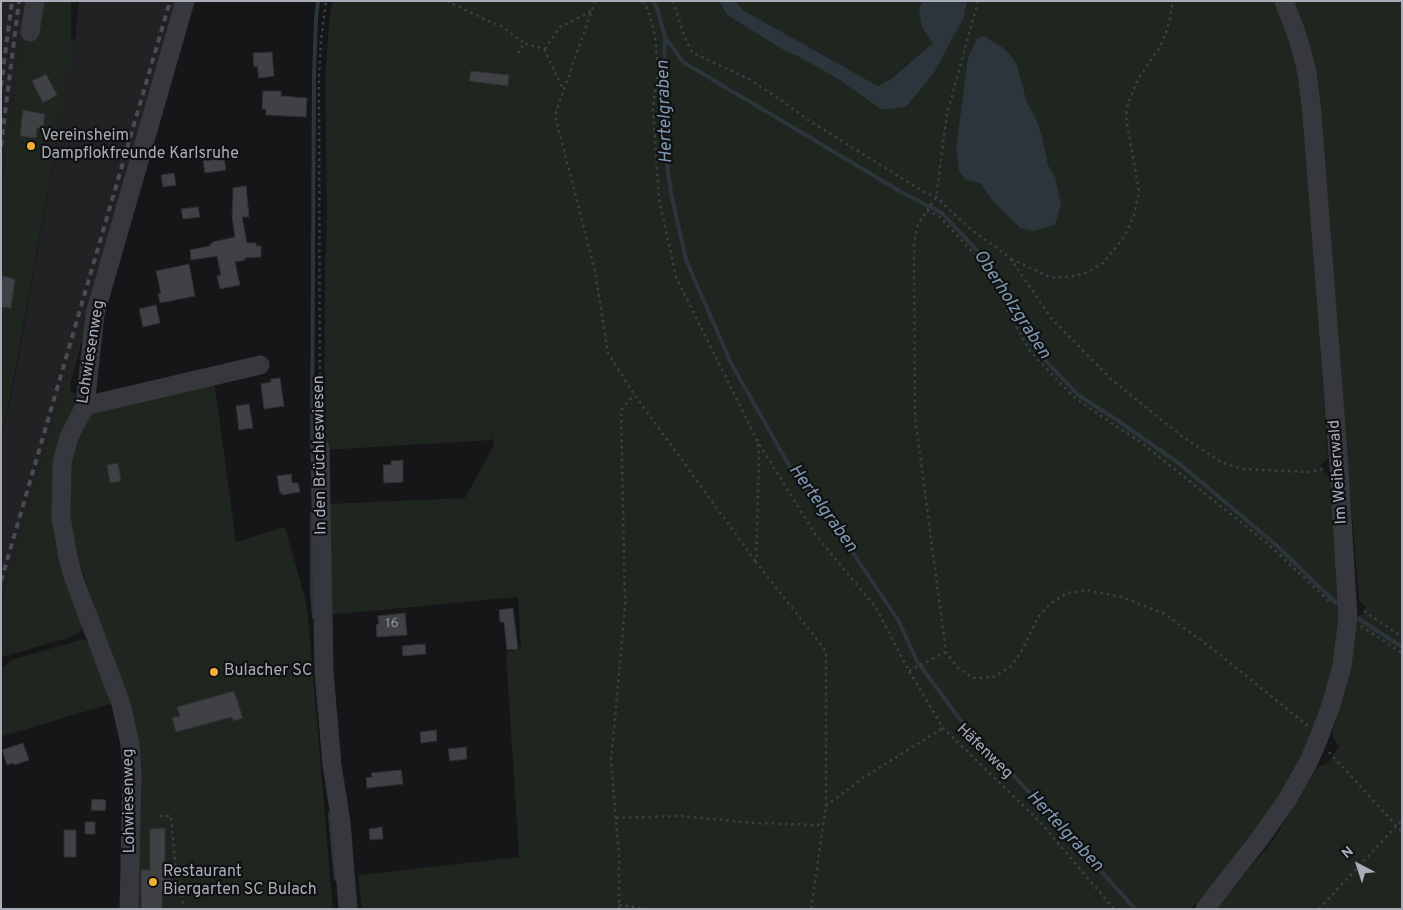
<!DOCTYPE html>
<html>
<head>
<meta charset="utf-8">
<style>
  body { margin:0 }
  #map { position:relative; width:1403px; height:910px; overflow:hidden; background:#161618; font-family:Overpass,sans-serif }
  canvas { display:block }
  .frame { position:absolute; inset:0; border:2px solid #a8adb8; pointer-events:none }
  .north { position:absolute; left:1333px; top:840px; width:50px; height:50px; -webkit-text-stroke:4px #111113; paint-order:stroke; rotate:320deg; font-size:14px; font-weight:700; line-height:20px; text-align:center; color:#a8adb8 }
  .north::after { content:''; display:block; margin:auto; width:18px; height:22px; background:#a8adb8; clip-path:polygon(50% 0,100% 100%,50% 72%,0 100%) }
</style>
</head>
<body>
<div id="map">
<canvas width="1403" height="910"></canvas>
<div class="frame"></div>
<div class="north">N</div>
</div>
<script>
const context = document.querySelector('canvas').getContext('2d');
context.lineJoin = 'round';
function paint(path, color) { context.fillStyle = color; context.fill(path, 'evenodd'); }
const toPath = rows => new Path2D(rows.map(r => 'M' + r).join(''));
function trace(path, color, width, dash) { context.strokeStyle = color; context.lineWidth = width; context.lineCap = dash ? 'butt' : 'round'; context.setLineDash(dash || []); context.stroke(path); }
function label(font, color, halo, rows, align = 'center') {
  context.font = font + ' Overpass,sans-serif'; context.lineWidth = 4.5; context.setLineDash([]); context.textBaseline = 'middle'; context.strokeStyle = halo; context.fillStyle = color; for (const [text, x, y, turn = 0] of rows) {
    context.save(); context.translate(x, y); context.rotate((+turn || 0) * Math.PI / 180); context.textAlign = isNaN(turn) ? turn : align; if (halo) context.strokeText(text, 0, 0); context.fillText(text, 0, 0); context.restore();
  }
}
paint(toPath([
  [1,1,26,1,1,195],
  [79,1,177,1,94,288,51,429,1,602,1,437,14,383,75,40]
]), '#222225');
paint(toPath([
  [41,1,71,1,71,37,75,41,13,383,1,437,1,195,22,32],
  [332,1,719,1,727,15,785,51,799,57,838,79,882,110,906,107,934,73,964,17,967,1,1276,1,1283,17,1301,79,1328,458,1321,465,1324,473,1330,478,1341,598,1334,665,1325,702,1302,762,1230,866,1197,904,1188,909,362,909,358,875,519,857,506,652,521,649,518,597,328,615,328,504,465,498,494,445,492,432,492,440,324,450,325,277,327,215,325,79,329,25],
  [977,38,991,40,1009,53,1020,75,1027,102,1037,121,1043,140,1048,165,1055,176,991,199,980,183,966,180,959,171,956,148,968,57],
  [735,1,922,1,919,10,933,43,891,79,878,86,743,10],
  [1291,1,1402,1,1402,909,1216,909,1273,840,1318,767,1328,763,1339,747,1332,735,1349,672,1358,616,1363,614,1366,607,1359,600,1318,105],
  [94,288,91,305,70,385,70,390,77,396,78,402,60,454,83,628,79,632,71,637,1,657,1,602,51,429],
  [214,380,236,542,285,527,307,606,333,909,137,909,138,737,72,540,68,504,71,453,85,417,95,408],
  [83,639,96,648,110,704,3,736,1,734,1,669,12,660]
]), '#1e261f');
paint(toPath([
  [719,1,735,1,743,10,878,86,891,79,933,43,922,27,919,10,922,1,967,1,964,17,934,73,906,107,882,110,838,79,799,57,785,51,727,15],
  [984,36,1002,47,1009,53,1017,65,1027,102,1037,121,1043,140,1048,165,1055,176,1061,204,1055,225,1034,231,1020,228,991,199,980,183,966,180,959,171,956,148,968,57,977,38]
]), '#2c353c');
trace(toPath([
  [653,1,657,8,665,37,663,135,671,193,686,260,731,363,795,476,855,556,898,620,917,661,958,717,1046,810,1135,909],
  [665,37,683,62,903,193,942,213,983,257,1034,348,1078,395,1117,420,1181,465,1275,544,1336,603],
  [312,447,314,76,316,19,318,1],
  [312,514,312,592,314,617],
  [1359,619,1402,647],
  [330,814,336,879]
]), '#2c353c', 4);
const building = toPath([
  [272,52,274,76,259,78,257,66,254,67,253,53,272,52],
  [471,71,509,75,508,86,469,81,471,71],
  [46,74,57,95,43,103,32,81,46,74],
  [263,91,281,91,281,96,307,98,306,117,266,115,266,109,262,109,263,91],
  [23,110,45,114,43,129,37,128,36,138,20,136,23,110],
  [224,158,226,170,205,173,203,161,224,158],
  [174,173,176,185,163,187,161,175,174,173],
  [246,186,249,217,242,217,247,243,256,243,256,246,261,246,261,257,245,258,245,260,235,262,240,285,220,289,217,276,221,275,217,256,191,260,190,250,210,246,210,244,213,243,213,242,235,237,232,217,233,195,233,188,246,186],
  [198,207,200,217,183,219,181,209,198,207],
  [189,264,195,296,160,303,158,294,161,293,156,271,189,264],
  [3,276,15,279,11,308,1,307,1,284,3,276],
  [156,305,160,323,143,327,139,309,156,305],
  [280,378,284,406,264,409,261,384,271,382,271,379,280,378],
  [249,404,253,428,239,430,236,406,249,404],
  [403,460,403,482,384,483,383,465,391,465,391,461,403,460],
  [118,463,121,481,110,483,107,465,118,463],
  [291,474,292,483,298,483,300,492,282,495,282,493,280,493,277,476,291,474],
  [513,608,518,649,507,650,504,622,500,622,499,610,513,608],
  [405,613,407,635,377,637,376,625,379,624,378,616,405,613],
  [425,644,426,654,403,656,402,646,425,644],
  [234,691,243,718,233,721,232,717,176,732,172,718,180,716,177,707,234,691],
  [436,730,437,741,421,743,420,732,436,730],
  [23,743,29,760,14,765,13,763,7,765,2,750,23,743],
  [466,747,467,759,450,761,448,749,466,747],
  [401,770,403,784,367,788,366,778,372,777,371,773,401,770],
  [92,799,106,800,105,811,91,810,92,799],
  [85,822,95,822,95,834,85,834,85,822],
  [382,827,383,839,370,840,369,829,382,827],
  [165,828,165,879,171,878,171,894,162,894,162,909,141,909,141,870,150,870,150,829,165,828],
  [64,830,76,830,76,857,64,857,64,830]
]);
paint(building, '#404145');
trace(building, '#303034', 1);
trace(toPath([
  [447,1,486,20,501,26,524,43],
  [595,1,555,115,595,271,608,353,634,394,756,562],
  [643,1,648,10,655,35,658,71,653,108,659,199,676,277,758,442,815,534,876,608,909,671,943,728,1040,822,1114,909],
  [673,1,686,41,693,53,749,79,784,102,808,120,924,192,936,197,968,227,1010,258,1051,318,1111,379,1180,435,1221,462,1242,469,1309,472,1324,469],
  [978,1,947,114,936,197,918,224,914,244,915,417,946,652,957,667,973,678,993,677,1010,667,1020,654,1038,617,1050,604,1067,593,1087,590,1122,597,1165,614,1214,650,1308,726],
  [545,49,560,27,591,11],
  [518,53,524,43,544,49,563,89],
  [927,210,939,216,979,259,1030,351,1059,382,1076,399,1143,444,1268,544,1331,603],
  [1011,259,1052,278,1076,276,1090,271,1103,263,1124,237,1134,215,1139,191,1126,117,1128,104,1138,79,1160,47,1166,33,1170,19,1173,1],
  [320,434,319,79,321,41,326,1],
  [758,444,759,455,756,562,826,651,826,806,811,909],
  [1364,611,1402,637],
  [1361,626,1402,653],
  [909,671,946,652],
  [1329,752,1402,832],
  [826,806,863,778,943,728],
  [160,816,171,816,176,873,182,889,183,909],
  [616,818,682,816,752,823,824,825],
  [619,905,648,909],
  [619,909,619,855,611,762,625,606,621,410,634,394],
  [1319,909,1402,820]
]), '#3d3f44', 2.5, [2.5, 4]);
trace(toPath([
  [30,32,35,1],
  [85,406,260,365],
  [320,448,324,671,332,765,341,822,348,909],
  [129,909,132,775,130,744,121,704,73,576,68,557,61,517,62,462,69,437,85,406,95,314,185,1],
  [1205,909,1261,837,1287,800,1308,763,1318,740,1331,705,1342,666,1348,618,1339,467,1312,114,1307,73,1303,56,1297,35,1284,1]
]), '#37383d', 19);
trace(toPath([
  [1,86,12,1],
  [1,146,19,1],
  [1,581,170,1]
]), '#4a4c52', 4, [6, 5]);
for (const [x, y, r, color] of [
  [31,146,5,"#f2b134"],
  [214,672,5,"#f2b134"],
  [153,882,5,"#f2b134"]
]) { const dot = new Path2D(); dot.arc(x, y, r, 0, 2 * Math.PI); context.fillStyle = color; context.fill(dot); trace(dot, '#111113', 2); }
label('14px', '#8e929b', null, [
  ["16",392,624]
]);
label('16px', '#a8adb8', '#111113', [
  ["Vereinsheim",41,137],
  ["Dampflokfreunde Karlsruhe",41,155],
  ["Bulacher SC",224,672],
  ["Restaurant",163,873],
  ["Biergarten SC Bulach",163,891]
], 'left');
label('16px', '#a8adb8', '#111113', [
  ["Lohwiesenweg",92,352,-81],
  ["In den Brüchleswiesen",321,455,-91],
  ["Im Weiherwald",1339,472,-94],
  ["Häfenweg",984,752,44],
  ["Lohwiesenweg",130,801,-91]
]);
label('italic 18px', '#7f9bb3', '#111113', [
  ["Hertelgraben",666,112,-92],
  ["Oberholzgraben",1011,305,57],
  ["Hertelgraben",822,509,54],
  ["Hertelgraben",1064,832,47]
]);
</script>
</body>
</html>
